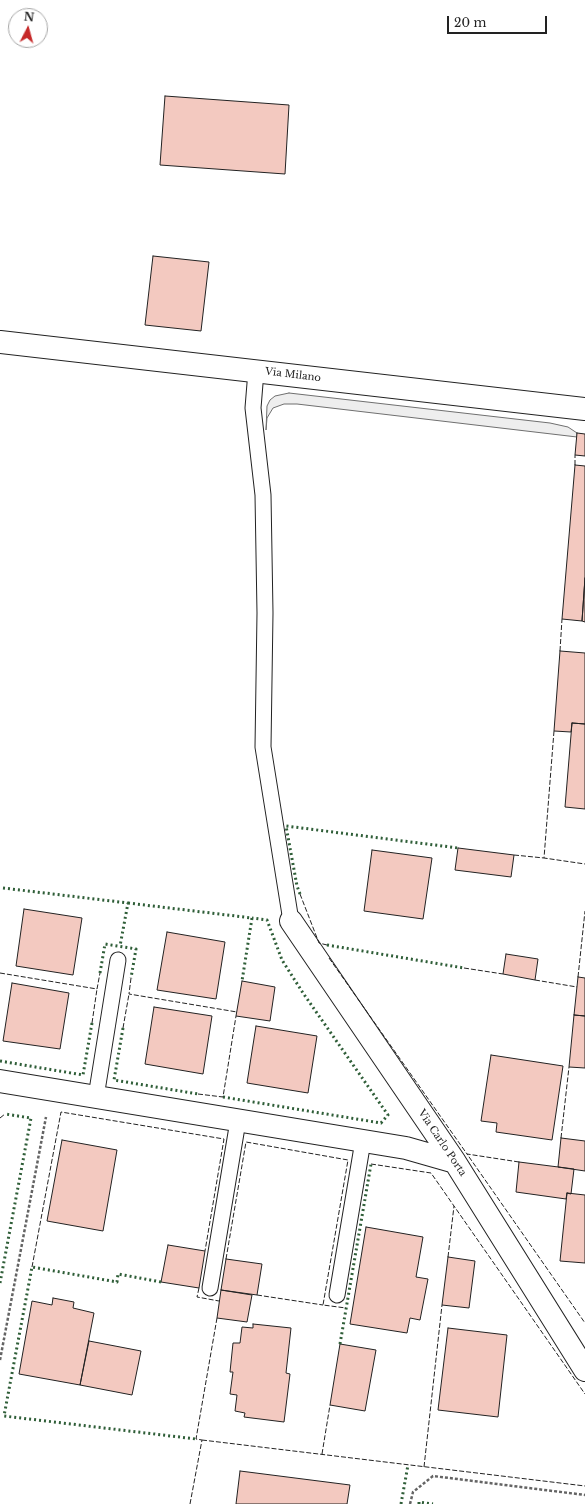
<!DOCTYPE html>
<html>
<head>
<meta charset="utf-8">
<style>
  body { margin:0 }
  #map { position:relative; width:585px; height:1504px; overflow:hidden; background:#fff; font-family:"Libre Baskerville",serif }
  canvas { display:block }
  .north { position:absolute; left:8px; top:8px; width:40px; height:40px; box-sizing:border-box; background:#fff; border:1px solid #a7a7a7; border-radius:50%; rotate:6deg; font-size:11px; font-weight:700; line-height:16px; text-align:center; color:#222 }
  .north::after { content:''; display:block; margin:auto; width:14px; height:18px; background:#c62828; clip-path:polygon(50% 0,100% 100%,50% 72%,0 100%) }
  .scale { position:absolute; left:447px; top:16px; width:100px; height:18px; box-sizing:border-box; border:2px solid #222; border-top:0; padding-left:5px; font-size:12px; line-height:14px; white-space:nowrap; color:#222; -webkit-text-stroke:3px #fff; paint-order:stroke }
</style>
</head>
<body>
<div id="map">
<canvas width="585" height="1504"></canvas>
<div class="north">N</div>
<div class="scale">20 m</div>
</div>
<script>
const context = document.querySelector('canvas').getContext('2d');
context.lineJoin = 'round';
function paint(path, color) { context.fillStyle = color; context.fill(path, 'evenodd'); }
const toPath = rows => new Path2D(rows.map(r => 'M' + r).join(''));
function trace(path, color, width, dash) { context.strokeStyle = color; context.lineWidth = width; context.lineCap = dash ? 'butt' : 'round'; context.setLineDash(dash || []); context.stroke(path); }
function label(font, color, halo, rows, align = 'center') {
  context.font = font + ' "Libre Baskerville",serif'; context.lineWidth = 3; context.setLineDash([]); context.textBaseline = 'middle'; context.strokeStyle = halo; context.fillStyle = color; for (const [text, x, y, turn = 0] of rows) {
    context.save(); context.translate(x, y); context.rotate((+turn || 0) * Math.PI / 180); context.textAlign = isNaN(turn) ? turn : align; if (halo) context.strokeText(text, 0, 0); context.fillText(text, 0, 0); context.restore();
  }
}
const green = toPath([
  [289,393,550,423,568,427,577,433,577,437,297,404,284,404,273,408,267,418,266,430,267,406,270,400,275,396,289,393]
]);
paint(green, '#eee');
trace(green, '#6f6f6f', 1);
const building = toPath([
  [165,96,289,105,285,174,160,165,165,96],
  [153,256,209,262,201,331,145,325,153,256],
  [577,433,585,434,585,456,575,455,577,433],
  [575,465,585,466,585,578,582,621,562,619,575,465],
  [585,578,585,622,582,621,585,578],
  [560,651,585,653,585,724,572,723,571,732,554,731,560,651],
  [572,723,585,724,585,809,565,807,572,723],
  [458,848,514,855,511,877,455,870,458,848],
  [372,850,432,858,423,919,364,911,372,850],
  [24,909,82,918,73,975,16,966,24,909],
  [167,932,225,942,216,999,157,990,167,932],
  [506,954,538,959,535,980,503,974,506,954],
  [578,977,585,978,585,1016,574,1015,578,977],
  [242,981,275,987,270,1021,236,1016,242,981],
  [12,983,69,993,60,1049,3,1041,12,983],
  [154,1007,212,1016,203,1074,145,1064,154,1007],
  [574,1015,585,1016,585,1068,569,1067,574,1015],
  [256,1026,317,1036,308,1093,247,1083,256,1026],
  [491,1055,563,1066,552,1140,496,1132,497,1123,481,1121,491,1055],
  [561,1138,585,1141,585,1171,558,1167,561,1138],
  [62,1140,117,1150,103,1231,47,1221,62,1140],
  [519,1162,574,1169,571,1194,567,1193,566,1199,516,1192,519,1162],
  [567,1193,585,1195,585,1263,560,1261,567,1193],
  [366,1227,423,1237,416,1277,428,1279,420,1320,410,1318,407,1333,350,1324,366,1227],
  [168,1245,205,1251,199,1288,161,1282,168,1245],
  [448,1257,475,1261,469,1308,442,1305,448,1257],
  [226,1259,262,1264,257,1295,221,1290,226,1259],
  [221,1290,252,1295,247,1322,217,1318,221,1290],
  [53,1298,74,1302,73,1308,94,1313,80,1385,19,1374,32,1301,52,1305,53,1298],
  [253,1324,291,1328,286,1373,290,1374,284,1422,244,1417,245,1413,235,1411,237,1395,230,1394,233,1372,230,1372,233,1343,240,1343,242,1327,253,1328,253,1324],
  [448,1328,507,1335,498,1417,438,1410,448,1328],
  [89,1341,141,1351,132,1395,80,1385,89,1341],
  [340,1344,376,1350,365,1411,330,1405,340,1344],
  [240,1471,350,1485,347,1504,236,1504,240,1471]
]);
paint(building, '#f3c9c0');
trace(building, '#222', 1);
const service = toPath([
  [256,371,253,408,263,495,265,613,263,747,291,921],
  [96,1097,118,960],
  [210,1288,238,1121],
  [337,1295,363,1141]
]);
const minor = toPath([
  [0,342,585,409],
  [291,921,455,1162,585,1370],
  [0,1081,406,1148,455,1162]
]);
trace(service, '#222', 17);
trace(minor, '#222', 24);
trace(toPath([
  [0,1360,46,1117],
  [410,1504,413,1492,433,1476,585,1495]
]), '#646464', 2.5, [3, 2]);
trace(service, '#fff', 15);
trace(minor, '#fff', 22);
trace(toPath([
  [3,888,128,903,120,946],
  [300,894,297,886,286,826,458,848],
  [128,903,252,918,242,981],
  [327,945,464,968],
  [100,973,105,944,136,949,131,978],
  [123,1028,114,1080,198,1094],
  [0,1061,83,1075,92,1023],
  [223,1097,381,1123,388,1115,303,993,282,960,267,920,252,918],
  [161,1282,118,1274,117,1282,32,1267,4,1416,196,1439],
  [0,1283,31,1118,5,1114],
  [340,1344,371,1164],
  [401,1504,408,1465],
  [419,1504,419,1502,433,1504]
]), '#2f5e38', 3, [2, 3]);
trace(toPath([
  [575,465,575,455],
  [560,651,562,619],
  [554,731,544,858,585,864],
  [514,855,544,858],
  [300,894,319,943,327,945],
  [329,958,467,1154],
  [464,968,503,974],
  [0,973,97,989,100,973],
  [578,977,585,911],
  [131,978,129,994,237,1012],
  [535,980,577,987],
  [92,1023,97,989],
  [123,1028,129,994],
  [198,1094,223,1097,236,1016],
  [0,1118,5,1114],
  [561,1138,569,1067],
  [519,1162,467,1154,585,1323],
  [371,1164,431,1173,585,1394],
  [448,1257,454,1206],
  [226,1259,246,1142,348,1160,323,1305,346,1308],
  [32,1267,61,1112,224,1139,205,1251],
  [199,1288,197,1297,219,1301],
  [257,1295,323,1305],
  [202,1440,585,1486],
  [322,1454,330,1405],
  [424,1467,442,1305],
  [190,1504,202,1440,196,1439,217,1318]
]), '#222', 1, [5, 2]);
label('10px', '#222', '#fff', [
  ["Via Milano",293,375,7],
  ["Via Carlo Porta",442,1143,56]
]);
</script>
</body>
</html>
